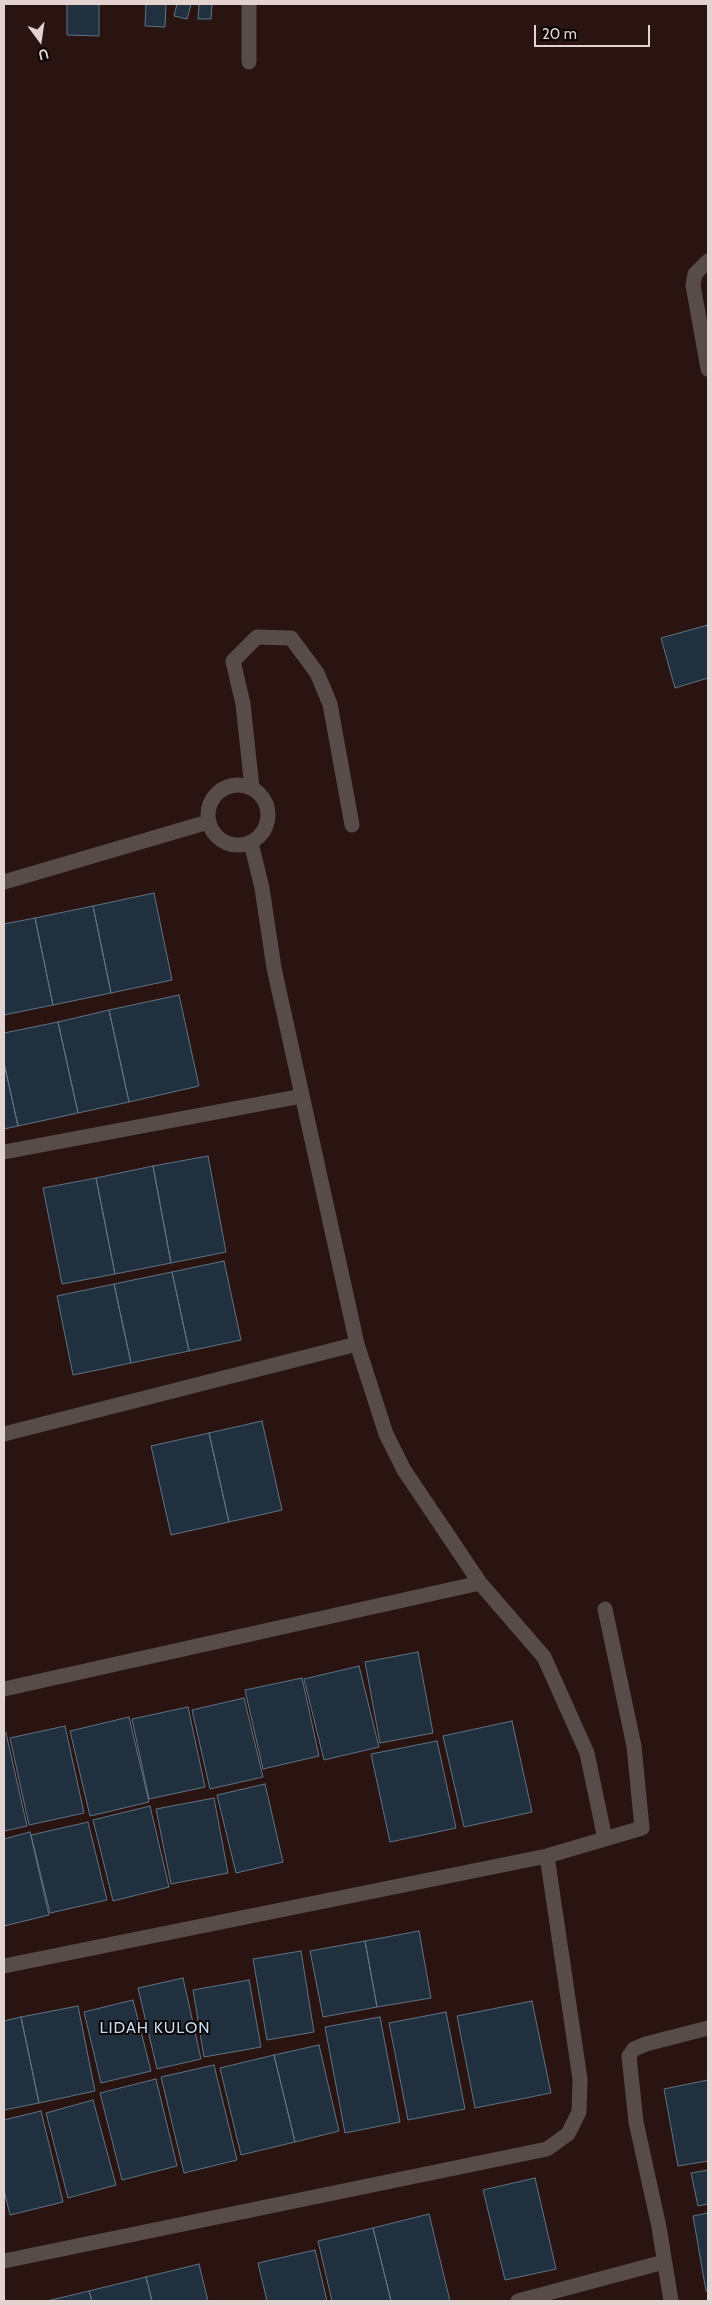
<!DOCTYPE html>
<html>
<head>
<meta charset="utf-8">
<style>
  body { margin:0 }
  #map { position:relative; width:712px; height:2305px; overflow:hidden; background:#291411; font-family:Cabin,sans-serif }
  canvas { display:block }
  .frame { position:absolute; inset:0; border:5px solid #e2d3d0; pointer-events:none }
  .north { position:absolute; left:15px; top:15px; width:50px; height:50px; -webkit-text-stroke:4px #0b0403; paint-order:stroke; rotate:166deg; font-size:14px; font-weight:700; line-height:20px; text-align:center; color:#e2d3d0 }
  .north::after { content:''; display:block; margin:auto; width:18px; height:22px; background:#e2d3d0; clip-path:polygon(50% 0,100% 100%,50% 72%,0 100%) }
  .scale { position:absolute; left:534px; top:25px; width:116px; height:22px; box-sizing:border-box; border:2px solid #e2d3d0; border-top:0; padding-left:6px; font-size:15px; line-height:18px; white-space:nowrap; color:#e2d3d0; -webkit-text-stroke:4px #0b0403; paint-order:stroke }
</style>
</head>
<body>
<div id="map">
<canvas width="712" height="2305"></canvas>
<div class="frame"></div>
<div class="north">U</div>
<div class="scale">20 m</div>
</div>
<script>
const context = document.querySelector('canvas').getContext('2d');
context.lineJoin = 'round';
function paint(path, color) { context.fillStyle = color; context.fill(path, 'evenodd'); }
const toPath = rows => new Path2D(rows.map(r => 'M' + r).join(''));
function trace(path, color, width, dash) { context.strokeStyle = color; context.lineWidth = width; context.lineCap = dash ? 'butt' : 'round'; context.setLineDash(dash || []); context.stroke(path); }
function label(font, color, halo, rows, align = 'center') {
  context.font = font + ' Cabin,sans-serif'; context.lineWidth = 4; context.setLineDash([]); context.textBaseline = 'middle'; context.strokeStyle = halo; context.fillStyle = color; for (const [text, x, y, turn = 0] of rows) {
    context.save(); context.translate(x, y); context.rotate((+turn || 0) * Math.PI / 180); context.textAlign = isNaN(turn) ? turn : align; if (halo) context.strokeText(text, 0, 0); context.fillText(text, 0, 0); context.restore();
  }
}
const building = toPath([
  [67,4,99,4,99,36,67,35,67,4],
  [146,4,166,4,165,27,145,26,146,4],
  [177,4,191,4,187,19,174,16,177,4],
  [199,4,212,4,211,19,198,19,199,4],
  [708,625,708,678,675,688,661,638,708,625],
  [154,893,172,980,111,993,93,906,154,893],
  [93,906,111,993,53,1005,35,918,93,906],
  [35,918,53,1005,4,1015,4,924,35,918],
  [179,995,199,1086,129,1102,109,1010,179,995],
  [109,1010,129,1102,78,1113,58,1022,109,1010],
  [58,1022,78,1113,18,1126,4,1063,4,1033,58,1022],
  [4,1063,18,1126,4,1129,4,1063],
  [208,1156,226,1252,171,1263,153,1166,208,1156],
  [153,1166,171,1263,115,1274,96,1178,153,1166],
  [96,1178,115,1274,62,1284,43,1188,96,1178],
  [224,1261,241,1340,189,1351,172,1272,224,1261],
  [172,1272,189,1351,131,1363,114,1284,172,1272],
  [114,1284,131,1363,73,1375,57,1296,114,1284],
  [262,1421,282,1510,229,1522,209,1433,262,1421],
  [209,1433,229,1522,171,1535,151,1446,209,1433],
  [418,1652,433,1733,380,1743,365,1662,418,1652],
  [359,1666,379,1747,324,1760,304,1679,359,1666],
  [302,1678,319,1756,263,1769,245,1690,302,1678],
  [244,1698,263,1777,210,1789,192,1710,244,1698],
  [188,1707,205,1787,149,1799,132,1719,188,1707],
  [129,1717,149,1802,90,1816,70,1731,129,1717],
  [512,1721,532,1812,464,1827,443,1736,512,1721],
  [65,1726,84,1813,29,1825,10,1738,65,1726],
  [6,1733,27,1826,4,1831,4,1734,6,1733],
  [437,1741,456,1828,390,1842,371,1754,437,1741],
  [265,1784,283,1862,236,1873,217,1795,265,1784],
  [214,1798,228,1873,171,1884,156,1809,214,1798],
  [150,1806,169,1887,113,1901,93,1820,150,1806],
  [88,1822,107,1900,50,1913,31,1835,88,1822],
  [30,1832,49,1915,4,1926,4,1839,30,1832],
  [419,1931,431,1998,377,2007,365,1941,419,1931],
  [365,1941,377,2007,323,2017,310,1951,365,1941],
  [301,1951,314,2032,267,2040,253,1959,301,1951],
  [183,1978,201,2059,157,2069,138,1988,183,1978],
  [249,1980,261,2047,204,2057,193,1990,249,1980],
  [133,2000,151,2071,101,2083,84,2012,133,2000],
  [532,2001,551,2093,475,2108,457,2016,532,2001],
  [78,2006,95,2091,39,2103,21,2017,78,2006],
  [446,2012,465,2109,408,2120,389,2023,446,2012],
  [21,2017,39,2103,4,2110,4,2021,21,2017],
  [380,2017,400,2122,345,2133,325,2027,380,2017],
  [319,2045,339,2131,295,2142,274,2055,319,2045],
  [274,2055,295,2142,241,2155,220,2068,274,2055],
  [214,2065,237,2160,184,2173,161,2077,214,2065],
  [156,2079,177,2166,122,2180,100,2093,156,2079],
  [708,2080,708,2161,678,2166,664,2089,708,2080],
  [93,2100,116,2185,68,2198,46,2113,93,2100],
  [41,2111,63,2202,10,2215,4,2190,4,2120,41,2111],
  [708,2170,708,2204,698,2206,691,2173,708,2170],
  [535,2178,556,2269,505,2280,483,2190,535,2178],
  [708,2213,708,2291,706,2291,693,2216,708,2213],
  [429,2214,450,2301,391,2301,373,2228,429,2214],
  [373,2228,391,2301,332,2301,318,2241,373,2228],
  [315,2250,327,2301,267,2301,258,2263,315,2250],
  [199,2264,208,2301,152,2301,146,2277,199,2264],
  [146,2277,152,2301,92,2301,89,2291,146,2277],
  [89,2291,92,2301,47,2301,89,2291]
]);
paint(building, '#20303f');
trace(building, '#607384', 1);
trace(toPath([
  [249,62,249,4],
  [708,261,695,274,693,285,708,369],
  '208 815a30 30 0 1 1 60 0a30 30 0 1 1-60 0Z',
  [252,788,243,704,233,661,257,637,291,638,317,673,330,704,352,825],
  [251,843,262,888,274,968,357,1344,386,1434,404,1470,480,1583,544,1657,587,1753,605,1839],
  [4,882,208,822],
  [4,1152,302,1096],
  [4,1434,357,1344],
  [4,1689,480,1583],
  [4,1966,547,1856,642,1828,634,1746,605,1609],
  [4,2261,547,2149,568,2134,579,2112,580,2079,547,1856],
  [518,2301,664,2262],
  [671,2301,659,2227,636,2122,629,2056,634,2049,646,2044,708,2028]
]), '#584c4a', 15);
context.letterSpacing = '1px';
label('16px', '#c5ddf3', '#0b0403', [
  ["LIDAH KULON",155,2028]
]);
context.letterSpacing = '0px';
</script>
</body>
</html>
